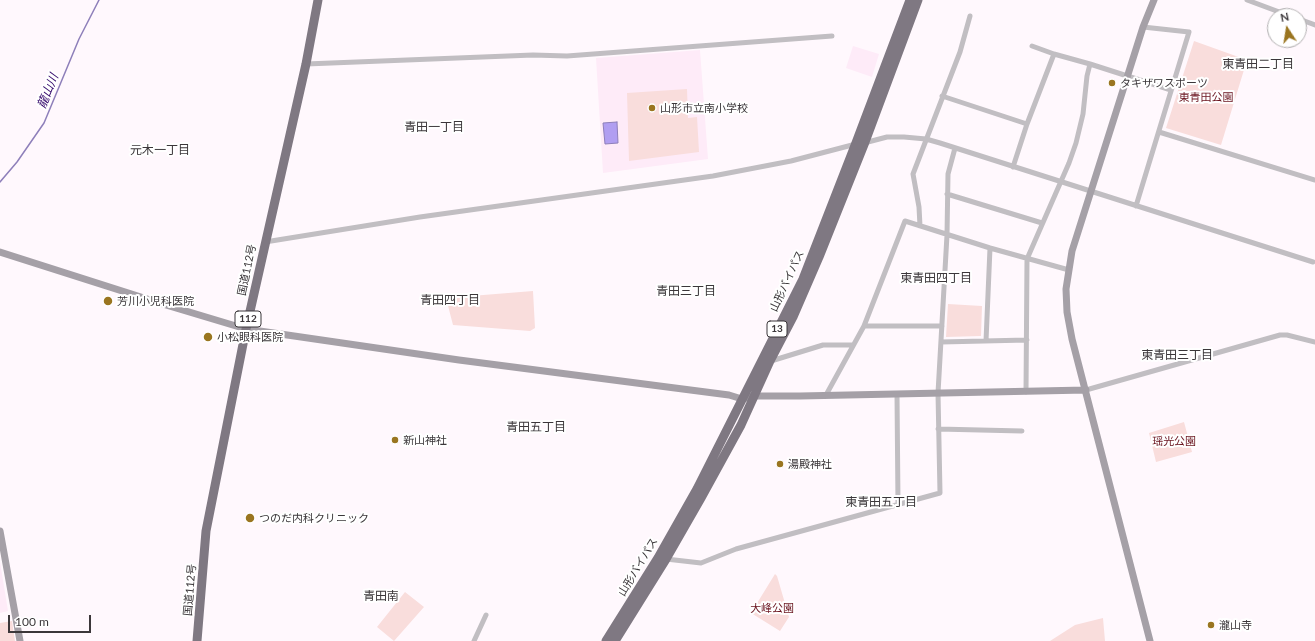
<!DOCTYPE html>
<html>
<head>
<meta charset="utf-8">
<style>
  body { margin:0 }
  #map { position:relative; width:1315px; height:641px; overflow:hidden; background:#fff8fd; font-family:Lato,sans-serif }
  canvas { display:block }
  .north { position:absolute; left:1267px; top:8px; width:40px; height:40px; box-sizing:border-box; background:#fff; border:1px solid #b1afb0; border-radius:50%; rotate:348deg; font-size:11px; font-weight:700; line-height:16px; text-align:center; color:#3b373a }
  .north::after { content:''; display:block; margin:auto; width:14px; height:18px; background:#9a7520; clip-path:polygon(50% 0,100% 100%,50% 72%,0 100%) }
  .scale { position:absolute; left:8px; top:615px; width:83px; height:18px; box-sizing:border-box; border:2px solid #3b373a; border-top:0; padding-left:5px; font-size:12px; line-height:14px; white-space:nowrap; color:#3b373a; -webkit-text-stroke:3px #fff; paint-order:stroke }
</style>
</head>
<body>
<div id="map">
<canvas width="1315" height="641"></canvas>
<div class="north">N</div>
<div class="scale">100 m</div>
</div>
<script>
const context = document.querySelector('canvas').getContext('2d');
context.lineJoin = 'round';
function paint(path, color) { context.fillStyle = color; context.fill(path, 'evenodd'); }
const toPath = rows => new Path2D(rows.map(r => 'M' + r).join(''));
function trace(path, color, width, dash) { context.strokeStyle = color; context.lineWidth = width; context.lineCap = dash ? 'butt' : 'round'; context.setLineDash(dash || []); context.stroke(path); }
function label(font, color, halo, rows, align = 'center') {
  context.font = font + ' Lato,"Noto Sans JP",sans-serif'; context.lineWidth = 4; context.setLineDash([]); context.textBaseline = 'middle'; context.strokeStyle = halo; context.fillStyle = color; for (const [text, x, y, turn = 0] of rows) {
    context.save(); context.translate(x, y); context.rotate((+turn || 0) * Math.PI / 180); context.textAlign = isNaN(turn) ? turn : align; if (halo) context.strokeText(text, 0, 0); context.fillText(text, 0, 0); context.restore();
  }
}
paint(toPath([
  [853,46,879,54,872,77,846,68],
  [700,50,708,159,603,173,596,58],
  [0,562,8,611,0,613]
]), '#feebf8');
paint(toPath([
  [1194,41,1247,60,1221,145,1166,128],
  [687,89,688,118,697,117,699,152,629,161,627,93],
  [533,291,535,328,530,331,453,325,446,298],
  [948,304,982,306,981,336,946,337],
  [1184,422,1192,452,1156,462,1149,433],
  [775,574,777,576,789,617,780,631,751,613],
  [405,592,424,607,394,641,377,627],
  [1103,618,1105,641,1050,641,1075,625],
  [12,621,15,641,0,641,0,623]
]), '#f9dddc');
const water = toPath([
  [617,122,618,143,605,144,603,123,617,122]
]);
paint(water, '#b19ef1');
trace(water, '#8e7fba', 1);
trace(toPath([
  [0,182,17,162,44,123,79,39,99,0]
]), '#8e7fba', 1.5);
trace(toPath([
  [1247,0,1290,16],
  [1299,19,1315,25],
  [1032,46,1054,54,1090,64],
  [306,64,533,55,567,56,832,36],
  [942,96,1027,124],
  [1159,132,1315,180],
  [864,143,887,137,904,137,926,139,940,143,1313,262],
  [1013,167,1027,124,1054,54],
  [947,194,1042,223],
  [1136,206,1189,32,1143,27],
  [920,226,919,207,913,174,960,52,970,16],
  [265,242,420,217,713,176,791,161,856,144],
  [864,326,942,326],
  [986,341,990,248],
  [941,342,1027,340],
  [771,361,823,345,853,345],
  [1086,390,1280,335,1287,335,1315,342],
  [1026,392,1027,259,1069,163,1076,143,1083,114,1087,76,1090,64,1171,90],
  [897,394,898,504],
  [826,395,864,326,905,221,990,248,1069,270],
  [938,429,1022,431],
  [666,559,701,563,736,549,940,493,938,393,947,235,948,174,955,148],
  [474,641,486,615]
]), '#c1bec2', 5);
trace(toPath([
  [0,252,166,305,246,329,459,360,729,395,742,399,754,396,800,396,1086,390],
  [0,531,20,641],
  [1150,641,1072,339,1067,312,1066,289,1072,251,1143,27,1154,0]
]), '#a5a0a7', 7);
trace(toPath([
  [197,641,206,531,246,329,306,64,318,0],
  [606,641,658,558,697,489,803,279,856,143,910,0],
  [615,641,666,559,701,498,741,425,770,361,793,317,819,257,865,142,918,0]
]), '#7f7882', 9);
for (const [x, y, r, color] of [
  [1112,83,4,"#9a7520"],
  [652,108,4,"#9a7520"],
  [108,301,5,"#9a7520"],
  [208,337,5,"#9a7520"],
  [395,440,4,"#9a7520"],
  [780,464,4,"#9a7520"],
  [250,518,5,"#9a7520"],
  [1211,625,4,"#9a7520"]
]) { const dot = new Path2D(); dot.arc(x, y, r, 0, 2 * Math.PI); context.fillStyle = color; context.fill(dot); trace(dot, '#fff', 1.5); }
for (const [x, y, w] of [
  [248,319,26],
  [777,329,20]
]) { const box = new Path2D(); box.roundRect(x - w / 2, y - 8, w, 16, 3); context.fillStyle = '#fff'; context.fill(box); trace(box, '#3b373a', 1); }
label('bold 10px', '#3b373a', null, [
  ["112",248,319],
  ["13",777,329]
]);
label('11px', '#3b373a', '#fff', [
  ["タキザワスポーツ",1120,83],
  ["山形市立南小学校",660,108],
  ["芳川小児科医院",117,301],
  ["小松眼科医院",217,337],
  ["新山神社",403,440],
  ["湯殿神社",788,464],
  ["つのだ内科クリニック",259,518],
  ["瀧山寺",1219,625]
], 'left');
label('11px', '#6a141f', '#fff', [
  ["東青田公園",1206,97],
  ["瑶光公園",1174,441],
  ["大峰公園",772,608]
]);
label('11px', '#3b373a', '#fff', [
  ["国道112号",247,270,-78],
  ["山形バイパス",787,281,-65],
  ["山形バイパス",638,567,-59],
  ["国道112号",190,590,-85]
]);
label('12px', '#3b373a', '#fff', [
  ["東青田二丁目",1258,64],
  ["青田一丁目",434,127],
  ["元木一丁目",160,150],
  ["東青田四丁目",936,278],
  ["青田三丁目",686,291],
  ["青田四丁目",450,300],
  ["東青田三丁目",1177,355],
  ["青田五丁目",536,427],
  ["東青田五丁目",881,502],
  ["青田南",381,596]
]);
label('italic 12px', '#33086b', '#fff', [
  ["龍山川",48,91,-68]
]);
</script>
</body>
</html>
